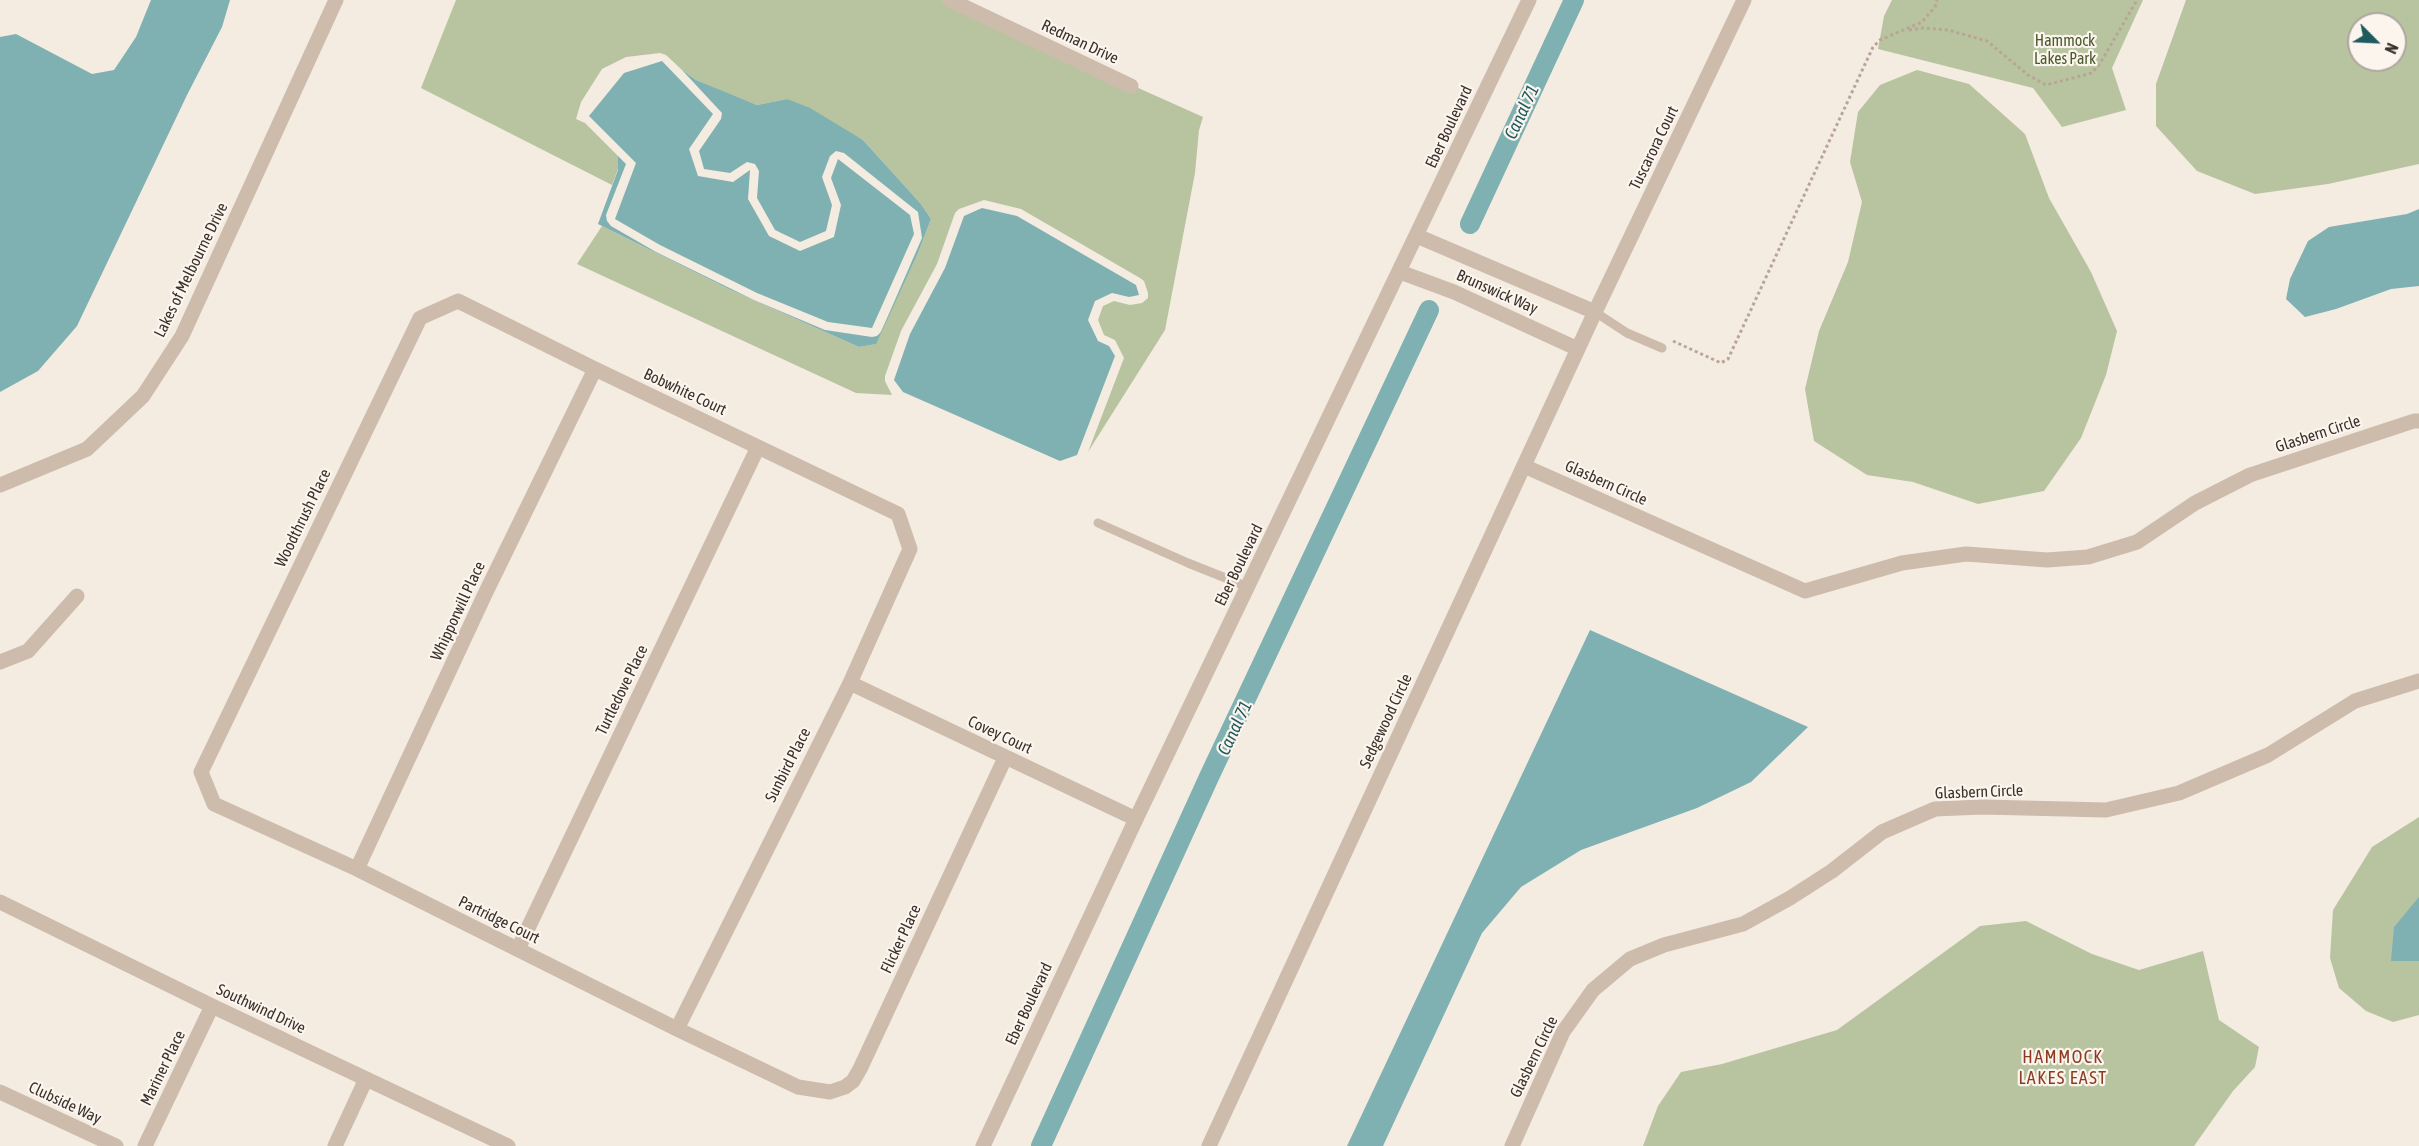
<!DOCTYPE html>
<html>
<head>
<meta charset="utf-8">
<style>
  body { margin:0 }
  #map { position:relative; width:2419px; height:1146px; overflow:hidden; background:#f4ebe1; font-family:"Asap Condensed",sans-serif }
  canvas { display:block }
  .north { position:absolute; left:2347px; top:12px; width:60px; height:60px; box-sizing:border-box; background:#fbf5ee; border:2px solid #aea6a0; border-radius:50%; rotate:114deg; font-size:16px; font-weight:700; line-height:24px; text-align:center; color:#3b302b }
  .north::after { content:''; display:block; margin:auto; width:21px; height:27px; background:#1f5a5e; clip-path:polygon(50% 0,100% 100%,50% 72%,0 100%) }
</style>
</head>
<body>
<div id="map">
<canvas width="2419" height="1146"></canvas>
<div class="north">N</div>
</div>
<script>
const context = document.querySelector('canvas').getContext('2d');
context.lineJoin = 'round';
function paint(path, color) { context.fillStyle = color; context.fill(path, 'evenodd'); }
const toPath = rows => new Path2D(rows.map(r => 'M' + r).join(''));
function trace(path, color, width, dash) { context.strokeStyle = color; context.lineWidth = width; context.lineCap = dash ? 'butt' : 'round'; context.setLineDash(dash || []); context.stroke(path); }
function label(font, color, halo, rows, align = 'center') {
  context.font = font + ' "Asap Condensed",sans-serif'; context.lineWidth = 4.5; context.setLineDash([]); context.textBaseline = 'middle'; context.strokeStyle = halo; context.fillStyle = color; for (const [text, x, y, turn = 0] of rows) {
    context.save(); context.translate(x, y); context.rotate((+turn || 0) * Math.PI / 180); context.textAlign = isNaN(turn) ? turn : align; if (halo) context.strokeText(text, 0, 0); context.fillText(text, 0, 0); context.restore();
  }
}
paint(toPath([
  [456,0,942,0,1203,117,1199,130,1195,173,1165,330,1088,452,1124,358,1115,340,1104,335,1098,320,1103,306,1114,301,1130,305,1142,303,1148,298,1148,293,1144,281,1140,278,1021,209,984,200,959,209,955,213,937,264,901,331,885,376,885,381,892,395,856,393,577,264,602,226,731,290,859,347,875,344,918,253,931,219,921,204,863,140,787,99,757,105,717,89,696,80,682,70,666,55,660,53,626,57,602,69,581,102,576,119,585,123,618,156,618,169,612,185,421,88],
  [1892,0,2143,0,2112,68,2126,110,2062,127,2033,88,1878,49,1884,16],
  [2186,0,2419,0,2419,164,2328,184,2255,194,2197,171,2156,126,2156,84],
  [2359,24,2395,24,2395,60,2359,60],
  [1917,70,1969,84,2025,134,2049,198,2091,272,2117,331,2106,375,2081,438,2044,491,1978,504,1913,482,1867,475,1814,441,1805,389,1819,331,1848,262,1862,202,1850,162,1858,112,1880,85],
  [2419,817,2419,1015,2393,1022,2366,1011,2339,988,2330,958,2333,910,2372,847],
  [2026,921,2092,954,2139,970,2203,951,2219,1020,2259,1047,2255,1067,2233,1091,2194,1146,1643,1146,1658,1106,1681,1072,1722,1064,1837,1030,1980,926]
]), '#b8c4a0');
paint(toPath([
  [151,0,230,0,222,27,187,95,77,326,38,371,0,392,0,37,16,34,92,74,114,70,136,37],
  [662,61,713,114,689,149,698,176,733,182,750,170,748,199,769,236,800,251,834,237,841,205,831,178,838,159,910,215,914,234,872,328,828,322,757,293,660,245,615,219,636,163,589,116,624,73],
  [682,70,696,80,757,105,787,99,810,108,863,140,921,204,931,219,918,253,876,344,859,347,731,290,598,224,618,170,618,156,626,164,606,215,607,221,611,226,656,252,754,300,825,330,872,337,877,336,881,332,922,238,918,212,844,153,836,151,830,156,822,177,832,205,826,231,800,242,775,230,757,198,759,171,755,164,747,162,730,173,704,169,699,151,721,119,722,113],
  [982,208,1017,216,1136,285,1139,295,1129,297,1112,293,1095,301,1088,320,1098,341,1109,346,1115,356,1077,455,1060,461,903,392,894,380,910,334,945,268,964,216],
  [2419,209,2419,286,2391,289,2336,309,2305,317,2286,299,2290,279,2308,241,2329,227,2407,214],
  [1590,630,1808,727,1751,782,1697,808,1581,850,1521,887,1482,933,1383,1146,1347,1146],
  [2419,897,2419,961,2391,961,2394,927]
]), '#7fb0b2');
trace(toPath([
  [1470,224,1574,0],
  [1041,1146,1209,777,1429,310]
]), '#7fb0b2', 20);
trace(toPath([
  [1909,30,1923,28,1948,30,1987,41,2028,75,2046,85,2092,73,2102,60,2137,0],
  [1673,341,1721,363,1728,359,1873,47,1880,40,1922,22,1935,7,1937,0]
]), '#b9a596', 3, [3, 3]);
trace(toPath([
  [1595,312,1627,333,1662,348],
  [1098,523,1188,563,1248,587]
]), '#cdbbac', 9);
trace(toPath([
  [950,0,1131,86],
  [1417,236,1595,312],
  [1400,272,1454,292,1578,349],
  [1524,466,1805,591,1902,563,1966,554,2047,560,2088,557,2137,542,2195,503,2250,475,2414,421,2419,421],
  [0,485,87,449,143,396,182,336,336,0],
  [0,662,28,651,77,596],
  [850,683,1136,819],
  [357,869,485,594,595,369],
  [0,902,212,1006,508,1146],
  [518,949,758,447],
  [677,1029,850,683,910,549,898,514,595,369,458,301,420,318,201,772,214,804,357,869,677,1029,798,1087,830,1092,845,1087,853,1081,860,1069,1005,758],
  [0,1092,116,1146],
  [145,1146,212,1006],
  [335,1146,366,1079],
  [1209,1146,1595,312,1744,0],
  [1512,1146,1563,1032,1593,990,1630,959,1664,945,1743,924,1790,898,1832,871,1882,832,1935,809,1982,807,2106,810,2179,793,2268,755,2355,701,2419,681]
]), '#cdbbac', 15);
trace(toPath([
  [983,1146,1136,819,1529,0]
]), '#cdbbac', 15);
label('16px', '#4a5a2e', '#fbf5ee', [
  ["Hammock",2065,41],
  ["Lakes Park",2065,59]
]);
label('16px', '#3b302b', '#fbf5ee', [
  ["Redman Drive",1080,42,25],
  ["Eber Boulevard",1449,127,-65],
  ["Tuscarora Court",1654,148,-64],
  ["Lakes of Melbourne Drive",191,270,-64],
  ["Brunswick Way",1497,292,24],
  ["Bobwhite Court",685,392,25],
  ["Glasbern Circle",2318,434,-18],
  ["Glasbern Circle",1606,483,24],
  ["Woodthrush Place",303,518,-64],
  ["Eber Boulevard",1239,565,-64],
  ["Whipporwill Place",458,611,-65],
  ["Turtledove Place",622,690,-64],
  ["Sedgewood Circle",1386,721,-65],
  ["Covey Court",1000,735,25],
  ["Sunbird Place",788,765,-63],
  ["Glasbern Circle",1979,792,-2],
  ["Partridge Court",499,920,26],
  ["Flicker Place",901,939,-65],
  ["Eber Boulevard",1029,1004,-65],
  ["Southwind Drive",261,1009,25],
  ["Glasbern Circle",1534,1057,-64],
  ["Mariner Place",163,1068,-64],
  ["Clubside Way",65,1103,25]
]);
label('italic 18px', '#1f5a5e', '#fbf5ee', [
  ["Canal 71",1522,112,-65],
  ["Canal 71",1235,728,-65]
]);
context.letterSpacing = '1.5px';
label('18px', '#8c3b22', '#fbf5ee', [
  ["HAMMOCK",2063,1057],
  ["LAKES EAST",2063,1078]
]);
context.letterSpacing = '0px';
</script>
</body>
</html>
